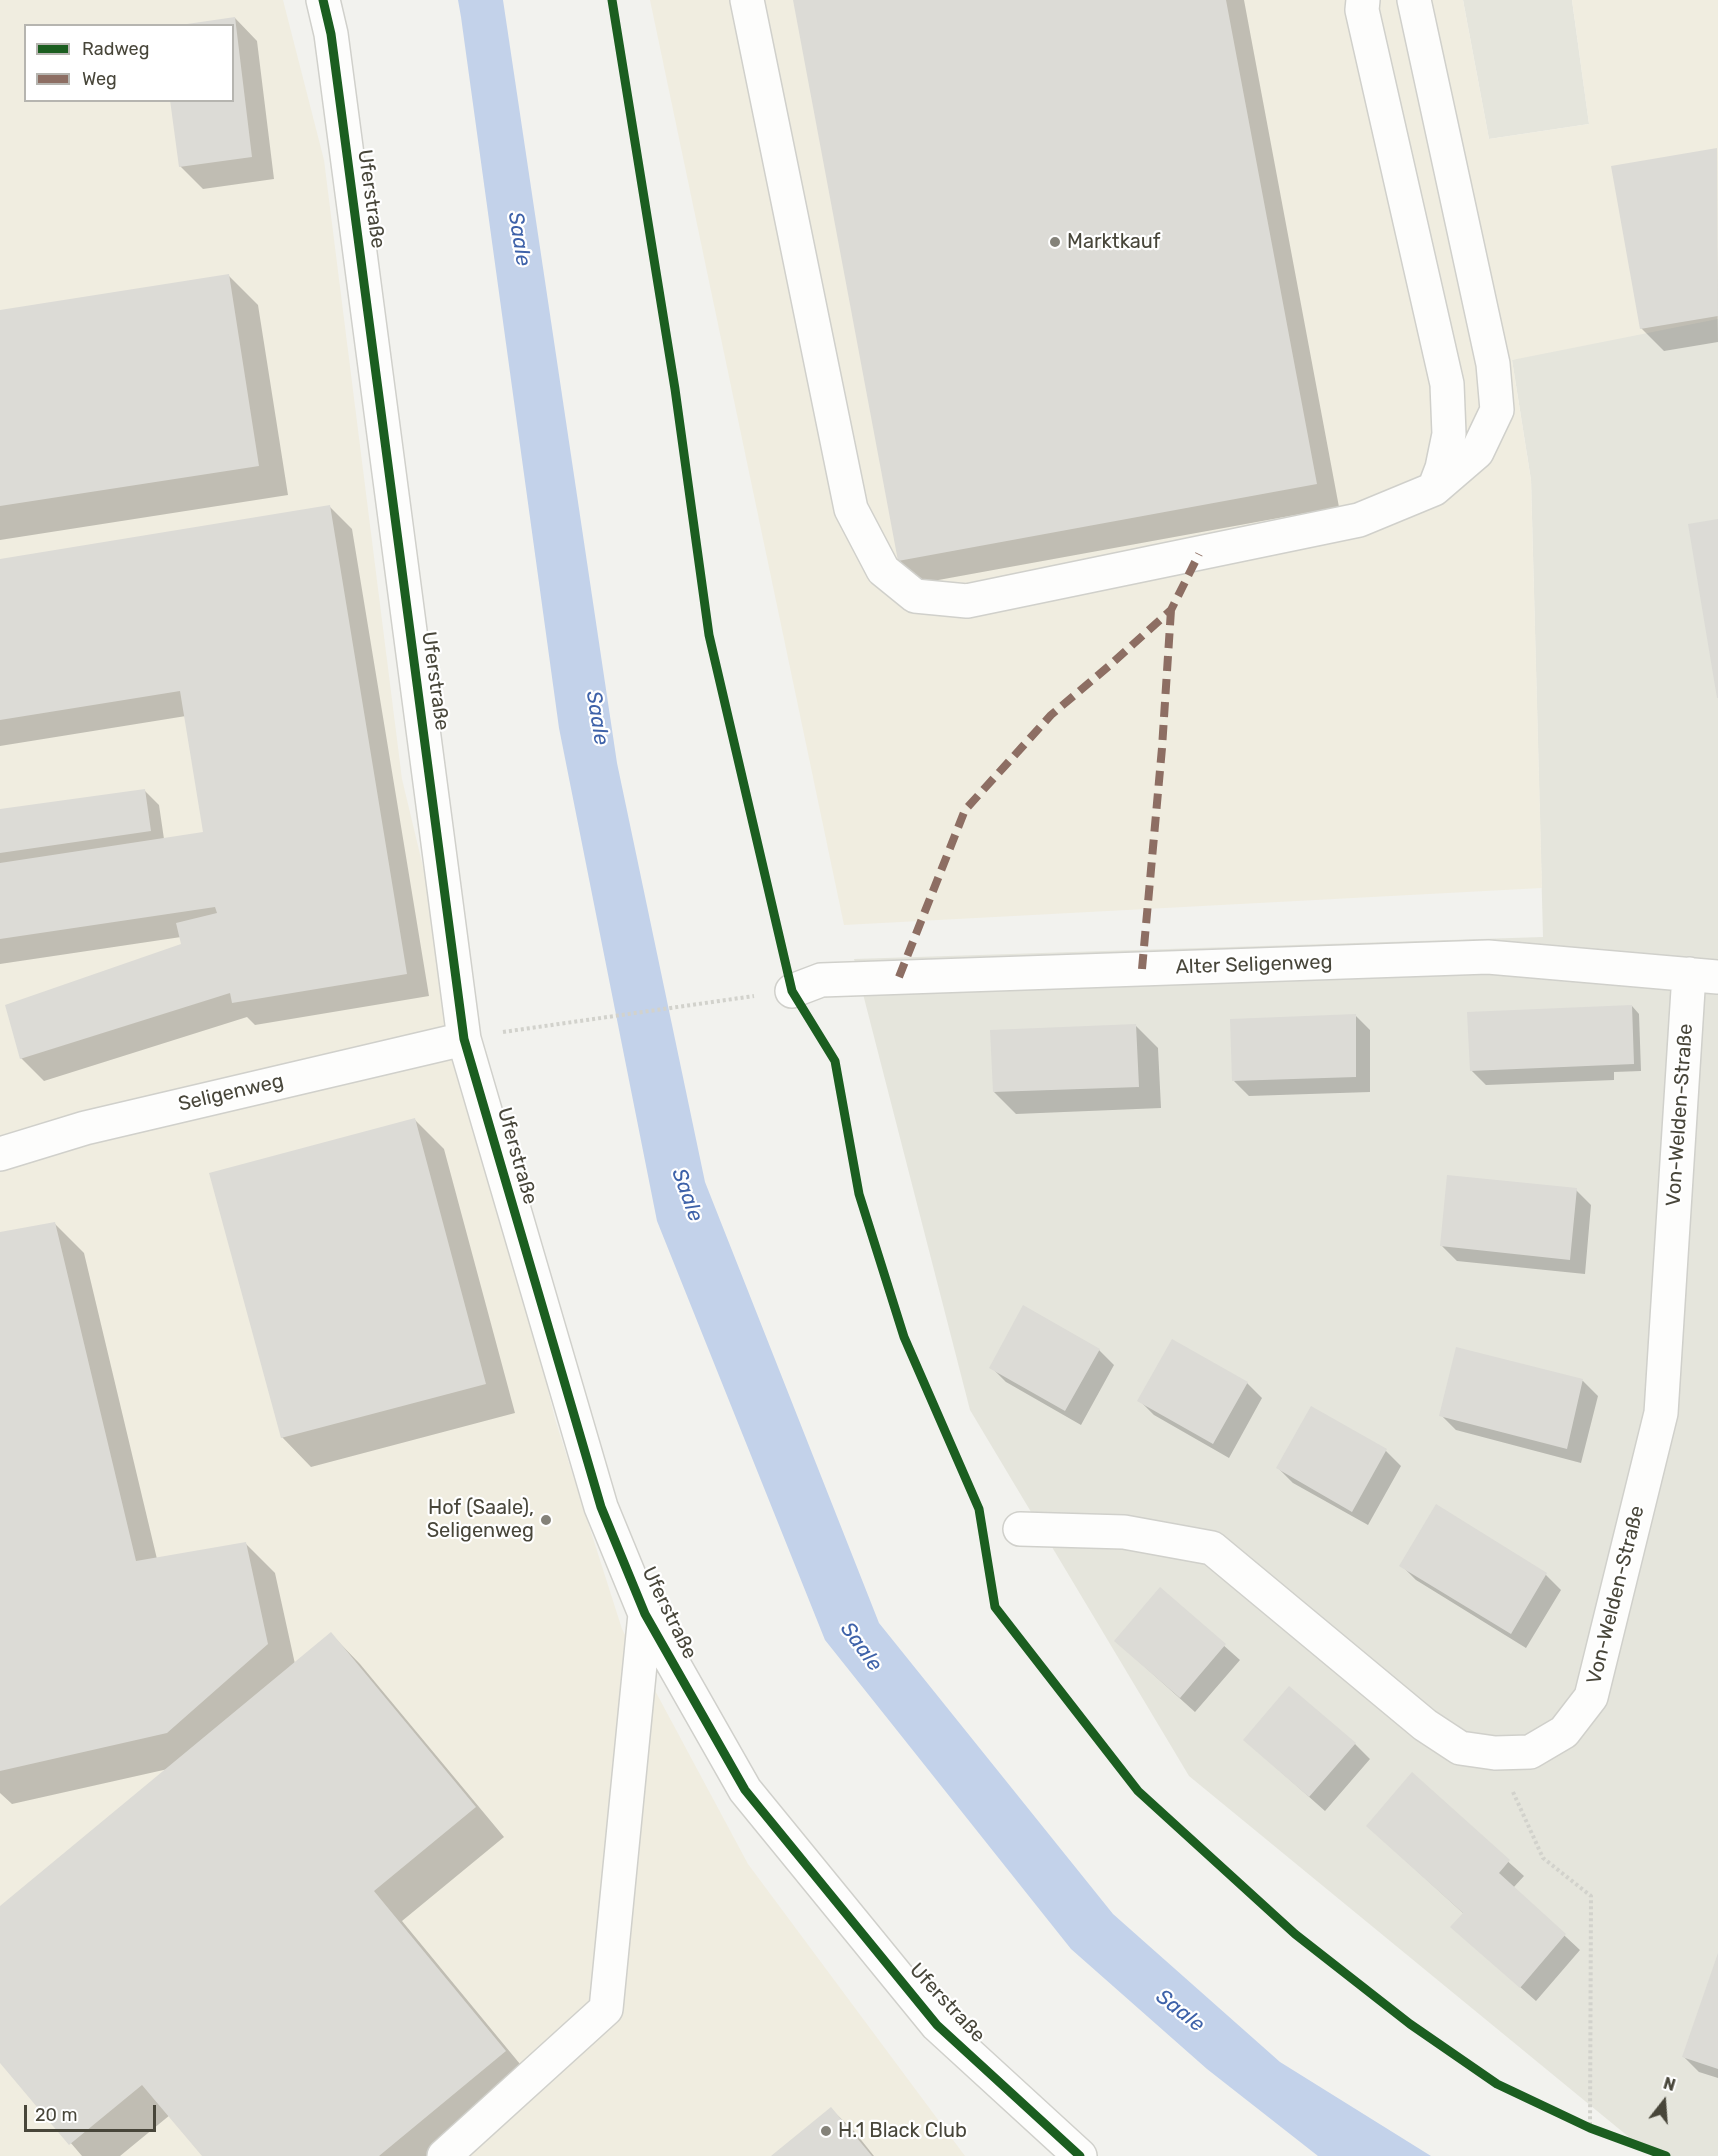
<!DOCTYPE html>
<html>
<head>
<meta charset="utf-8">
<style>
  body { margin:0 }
  #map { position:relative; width:1718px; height:2156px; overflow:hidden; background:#f2f2ee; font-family:Rubik,sans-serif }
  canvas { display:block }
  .legend { position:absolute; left:24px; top:24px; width:210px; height:78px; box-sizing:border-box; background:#fff; border:2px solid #b6b5b0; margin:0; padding:8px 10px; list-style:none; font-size:18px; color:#48463a }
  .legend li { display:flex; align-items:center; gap:12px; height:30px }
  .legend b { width:30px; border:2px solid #b6b5b0 }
  .north { position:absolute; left:1634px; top:2072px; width:60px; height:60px; -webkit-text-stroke:4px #fff; paint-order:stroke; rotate:17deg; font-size:16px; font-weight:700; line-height:24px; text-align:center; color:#48463a }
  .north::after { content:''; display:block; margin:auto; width:21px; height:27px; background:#48463a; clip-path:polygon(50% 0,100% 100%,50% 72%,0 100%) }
  .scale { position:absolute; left:24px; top:2105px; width:132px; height:27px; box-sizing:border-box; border:3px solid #48463a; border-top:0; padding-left:8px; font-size:18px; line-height:21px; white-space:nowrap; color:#48463a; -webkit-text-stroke:4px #fff; paint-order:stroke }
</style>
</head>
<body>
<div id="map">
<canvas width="1718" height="2156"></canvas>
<ul class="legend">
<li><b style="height:8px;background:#1b5e20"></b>Radweg</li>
<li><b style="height:8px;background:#8d6e63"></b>Weg</li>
</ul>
<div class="north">N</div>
<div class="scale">20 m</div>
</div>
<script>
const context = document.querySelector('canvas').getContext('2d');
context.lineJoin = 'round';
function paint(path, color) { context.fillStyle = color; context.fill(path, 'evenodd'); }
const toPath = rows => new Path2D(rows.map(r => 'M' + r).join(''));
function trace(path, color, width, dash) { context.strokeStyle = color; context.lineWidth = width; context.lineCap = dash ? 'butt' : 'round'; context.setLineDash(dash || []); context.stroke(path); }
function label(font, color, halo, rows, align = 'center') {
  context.font = font + ' Rubik,sans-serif'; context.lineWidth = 4.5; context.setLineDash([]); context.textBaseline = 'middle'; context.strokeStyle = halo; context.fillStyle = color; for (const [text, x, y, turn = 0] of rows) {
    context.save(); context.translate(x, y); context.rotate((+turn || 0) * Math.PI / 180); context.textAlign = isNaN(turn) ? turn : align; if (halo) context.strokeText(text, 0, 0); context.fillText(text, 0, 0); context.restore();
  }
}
paint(toPath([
  [1463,0,1572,0,1589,124,1489,139],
  [1718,280,1718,2156,1652,2156,1189,1776,970,1410,854,959,1543,937,1531,480,1512,360]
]), '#e5e5dc');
paint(toPath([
  [0,0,283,0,324,160,402,779,555,1419,622,1629,748,1864,965,2156,0,2156],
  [26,26,232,26,232,100,26,100],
  [650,0,1463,0,1489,139,1589,124,1572,0,1718,0,1718,319,1512,360,1531,480,1542,888,844,925]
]), '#f0ede0');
paint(toPath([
  [458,0,503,0,617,763,705,1182,879,1623,1113,1914,1280,2062,1431,2156,1318,2156,1207,2069,1071,1949,825,1640,657,1221,559,728,461,17]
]), '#c3d2ea');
paint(toPath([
  [795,0,1244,0,1339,507,922,583,900,561],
  [235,18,257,41,274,179,203,189,180,166,232,100,232,26,188,26],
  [1716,149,1718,342,1664,351,1641,328],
  [229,276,258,305,288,495,0,540,0,311],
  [330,507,352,529,429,996,255,1025,247,1017,44,1081,21,1058,183,945,181,937,0,964,0,811,144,790,159,805,164,839,205,833,186,716,0,746,0,560],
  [1632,1006,1639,1014,1641,1071,1614,1072,1614,1080,1486,1085,1471,1070],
  [1355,1015,1370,1030,1370,1092,1249,1096,1234,1081],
  [1135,1025,1158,1048,1161,1108,1016,1114,994,1092],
  [415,1120,444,1149,515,1413,311,1467,282,1437],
  [1576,1190,1591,1205,1585,1274,1457,1261,1442,1246],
  [55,1224,84,1253,157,1559,246,1544,275,1573,295,1664,331,1634,360,1664,504,1837,402,1921,534,2081,444,2156,204,2156,170,2115,120,2156,82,2156,0,2060,0,1908,168,1769,12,1804,0,1793,0,1234],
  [1457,1348,1583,1381,1598,1396,1581,1463,1456,1430,1441,1415],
  [1099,1350,1114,1365,1081,1425,1006,1382,991,1367],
  [1247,1383,1262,1398,1229,1458,1154,1415,1139,1400],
  [1312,1408,1386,1451,1401,1466,1368,1525,1293,1483,1278,1468],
  [1436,1506,1546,1575,1561,1590,1526,1648,1416,1580,1401,1565],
  [1160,1589,1240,1660,1195,1712,1116,1641],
  [1245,1740,1355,1744,1370,1759,1325,1811],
  [1412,1775,1524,1876,1513,1888,1580,1950,1536,2001,1452,1927,1464,1914,1368,1826],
  [1718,1956,1718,2078,1699,2072,1684,2057],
  [831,2109,854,2131,874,2156,774,2156]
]), '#0003');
paint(toPath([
  [793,0,1226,0,1317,484,898,561],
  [235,17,252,157,179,167,170,100,232,100,232,26,187,24],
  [1717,148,1718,316,1640,329,1611,166],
  [229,274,259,466,0,506,0,310],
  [330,505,407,974,232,1003,230,993,20,1059,5,1005,181,944,176,923,217,913,215,907,0,939,0,863,203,832,180,691,0,720,0,559],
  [1718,519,1718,698,1717,698,1688,524],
  [145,789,151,831,0,853,0,809],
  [1632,1005,1634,1064,1470,1071,1467,1012],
  [1356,1014,1356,1077,1232,1081,1230,1019],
  [1136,1024,1139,1087,993,1092,990,1030],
  [415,1118,486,1384,281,1438,209,1173],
  [1447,1175,1577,1188,1570,1260,1440,1246],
  [55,1222,136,1561,246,1542,268,1644,167,1733,0,1771,0,1232],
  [1023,1305,1100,1349,1065,1411,989,1368],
  [1172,1339,1248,1382,1213,1444,1137,1401],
  [1456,1347,1583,1379,1567,1449,1439,1416],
  [1311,1406,1387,1449,1352,1512,1276,1468],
  [1436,1504,1547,1573,1511,1634,1399,1566],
  [1160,1587,1226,1644,1180,1698,1114,1641],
  [331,1632,476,1807,374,1891,506,2051,379,2156,202,2156,142,2085,69,2145,0,2063,0,1906],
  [1289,1686,1356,1743,1309,1797,1243,1740],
  [1412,1772,1510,1860,1499,1873,1566,1934,1520,1988,1450,1927,1463,1913,1366,1826],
  [1718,1953,1718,2069,1682,2057],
  [831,2107,872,2156,771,2156]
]), '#dcdbd6');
const minor = toPath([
  [323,0,331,34,464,1039,601,1507,645,1614,745,1790,937,2025,1080,2156],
  [747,0,851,509,883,570,915,596,967,601,1359,520,1434,489,1477,452,1497,410,1493,364,1414,0],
  [1363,0,1362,10,1447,384,1449,434,1442,468,1434,489],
  [792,991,821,980,1488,957,1718,977],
  [0,1154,85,1128,464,1039],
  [1020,1529,1124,1532,1212,1548,1425,1725,1460,1748,1495,1753,1530,1752,1564,1732,1591,1697,1661,1413,1689,974],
  [444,2156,606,2009,645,1614]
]);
trace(minor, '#d0d0cb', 36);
trace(toPath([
  [503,1032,754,996],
  [1513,1792,1543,1858,1591,1896,1590,2128]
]), '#d2d2cc', 4, [3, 3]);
trace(minor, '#fdfdfc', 33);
trace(toPath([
  [1142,969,1162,748,1171,610],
  [899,977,965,810,1051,715,1109,666,1171,610,1199,554]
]), '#8d6e63', 8, [15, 8]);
trace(toPath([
  [323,0,331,34,464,1039,601,1507,645,1614,745,1790,937,2025,1080,2156],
  [612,0,675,389,709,635,792,991,835,1061,859,1194,904,1337,979,1509,995,1607,1138,1791,1295,1934,1410,2024,1497,2084,1590,2128,1666,2156]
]), '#1b5e20', 9);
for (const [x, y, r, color] of [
  [1055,242,6,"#848279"],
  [546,1520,6,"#848279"],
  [826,2131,6,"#848279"]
]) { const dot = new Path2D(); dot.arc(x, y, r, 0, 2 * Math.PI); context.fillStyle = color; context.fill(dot); trace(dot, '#fff', 2); }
label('20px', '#48463a', '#fff', [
  ["Uferstraße",371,199,82],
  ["Uferstraße",435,681,82],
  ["Alter Seligenweg",1254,965,-2],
  ["Seligenweg",231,1093,-13],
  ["Von-Welden-Straße",1680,1115,-86],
  ["Uferstraße",517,1156,74],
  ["Von-Welden-Straße",1616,1595,-76],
  ["Uferstraße",669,1613,64],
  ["Uferstraße",947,2003,47]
]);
label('20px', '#48463a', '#fff', [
  ["Marktkauf",1067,242],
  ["Hof (Saale),",534,1508,"right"],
  ["Seligenweg",534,1531,"right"],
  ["H.1 Black Club",838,2131]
], 'left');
label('italic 21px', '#3e62a9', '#fff', [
  ["Saale",519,239,81],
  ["Saale",597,718,81],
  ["Saale",687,1195,70],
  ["Saale",861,1647,54],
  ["Saale",1180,2011,38]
]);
</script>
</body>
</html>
